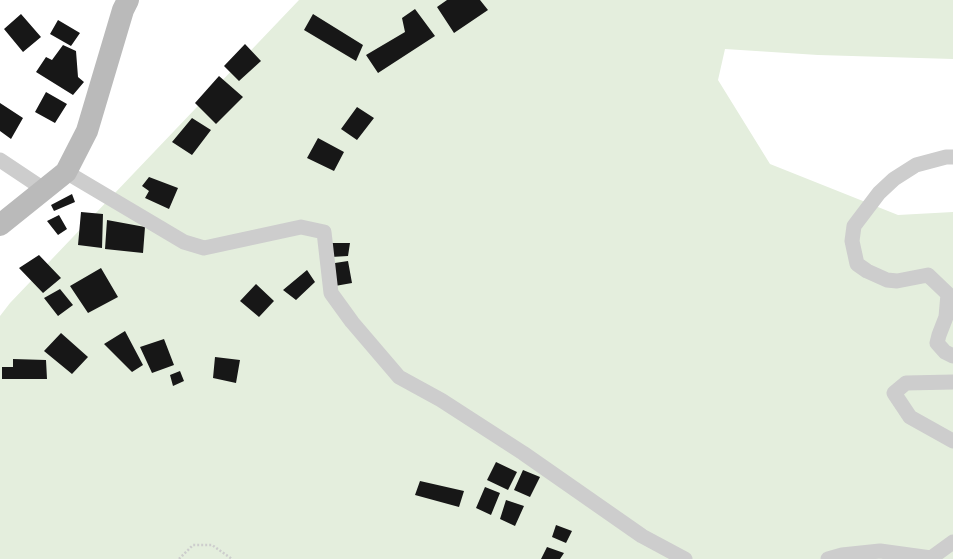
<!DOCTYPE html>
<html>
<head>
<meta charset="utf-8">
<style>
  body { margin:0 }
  canvas { display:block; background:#fff }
</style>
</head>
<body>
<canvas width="953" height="559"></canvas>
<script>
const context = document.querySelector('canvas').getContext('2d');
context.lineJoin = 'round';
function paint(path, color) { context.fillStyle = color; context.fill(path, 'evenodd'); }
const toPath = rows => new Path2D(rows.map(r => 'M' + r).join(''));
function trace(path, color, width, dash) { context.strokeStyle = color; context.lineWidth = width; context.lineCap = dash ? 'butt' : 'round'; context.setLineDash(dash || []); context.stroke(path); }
paint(toPath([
  [299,0,953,0,953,59,818,55,725,49,718,80,770,164,898,215,953,212,953,559,0,559,0,316,10,303]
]), '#e4eedd');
paint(toPath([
  [447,0,480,0,488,10,454,33,437,7],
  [415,9,435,36,378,73,366,55,405,32,402,18],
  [21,14,41,37,23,52,4,29],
  [313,14,363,45,356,61,304,30],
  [58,20,80,33,71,46,50,34],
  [245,44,261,61,239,81,224,66],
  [63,45,76,51,78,77,84,82,73,95,36,72,46,57,52,60],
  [219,76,243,97,216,124,195,103],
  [46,92,67,104,55,123,35,112],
  [0,103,23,118,11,139,0,131],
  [357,107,374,118,357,140,341,129],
  [192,118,211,130,192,155,172,142],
  [318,138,344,152,334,171,307,158],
  [149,177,178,188,169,209,145,198,149,191,142,186],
  [72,194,75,202,54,211,51,205],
  [81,212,103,214,102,248,78,245],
  [59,215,67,229,58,235,47,221],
  [107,220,145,227,143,253,105,249],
  [331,243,350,243,348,256,331,257],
  [39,255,61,278,43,293,19,268],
  [348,261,352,283,335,286,335,263],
  [101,268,118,297,88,313,70,286],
  [307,270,315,282,296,300,283,290],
  [256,284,274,301,259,317,240,301],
  [60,289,73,305,58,316,44,298],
  [125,331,143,365,132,372,104,344],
  [61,333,88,357,72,374,44,351],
  [164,339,174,365,152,373,140,347],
  [215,357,240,360,236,383,213,378],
  [13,359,46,360,47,379,2,379,2,367,13,367],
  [180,371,184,381,173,386,170,375],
  [496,462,517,472,508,490,487,480],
  [523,470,540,477,530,497,514,490],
  [420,481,464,491,459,507,415,495],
  [485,487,500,493,491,515,476,508],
  [506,500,524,506,515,526,500,519],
  [556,525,572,531,566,543,552,537],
  [547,547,564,553,560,559,541,559]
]), '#171717');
trace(toPath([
  [179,559,193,545,212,545,232,559]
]), '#cdcdcd', 2.5, [2, 2]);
trace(toPath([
  [953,157,946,157,916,165,894,179,879,193,854,226,852,241,857,264,867,271,887,280,897,281,928,275,948,294,946,317,939,335,937,343,945,352,953,356],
  [0,160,45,190],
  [66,172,184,242,204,248,301,227,324,232,331,293,352,322,399,377,441,400,523,453,642,536,685,559],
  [953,382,906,383,894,393,910,417,953,441],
  [828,559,842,555,880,551,931,558,953,542]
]), '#cdcdcd', 15);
trace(toPath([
  [0,225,66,172,87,131,123,10,128,0]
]), '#bababa', 22);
</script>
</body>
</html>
